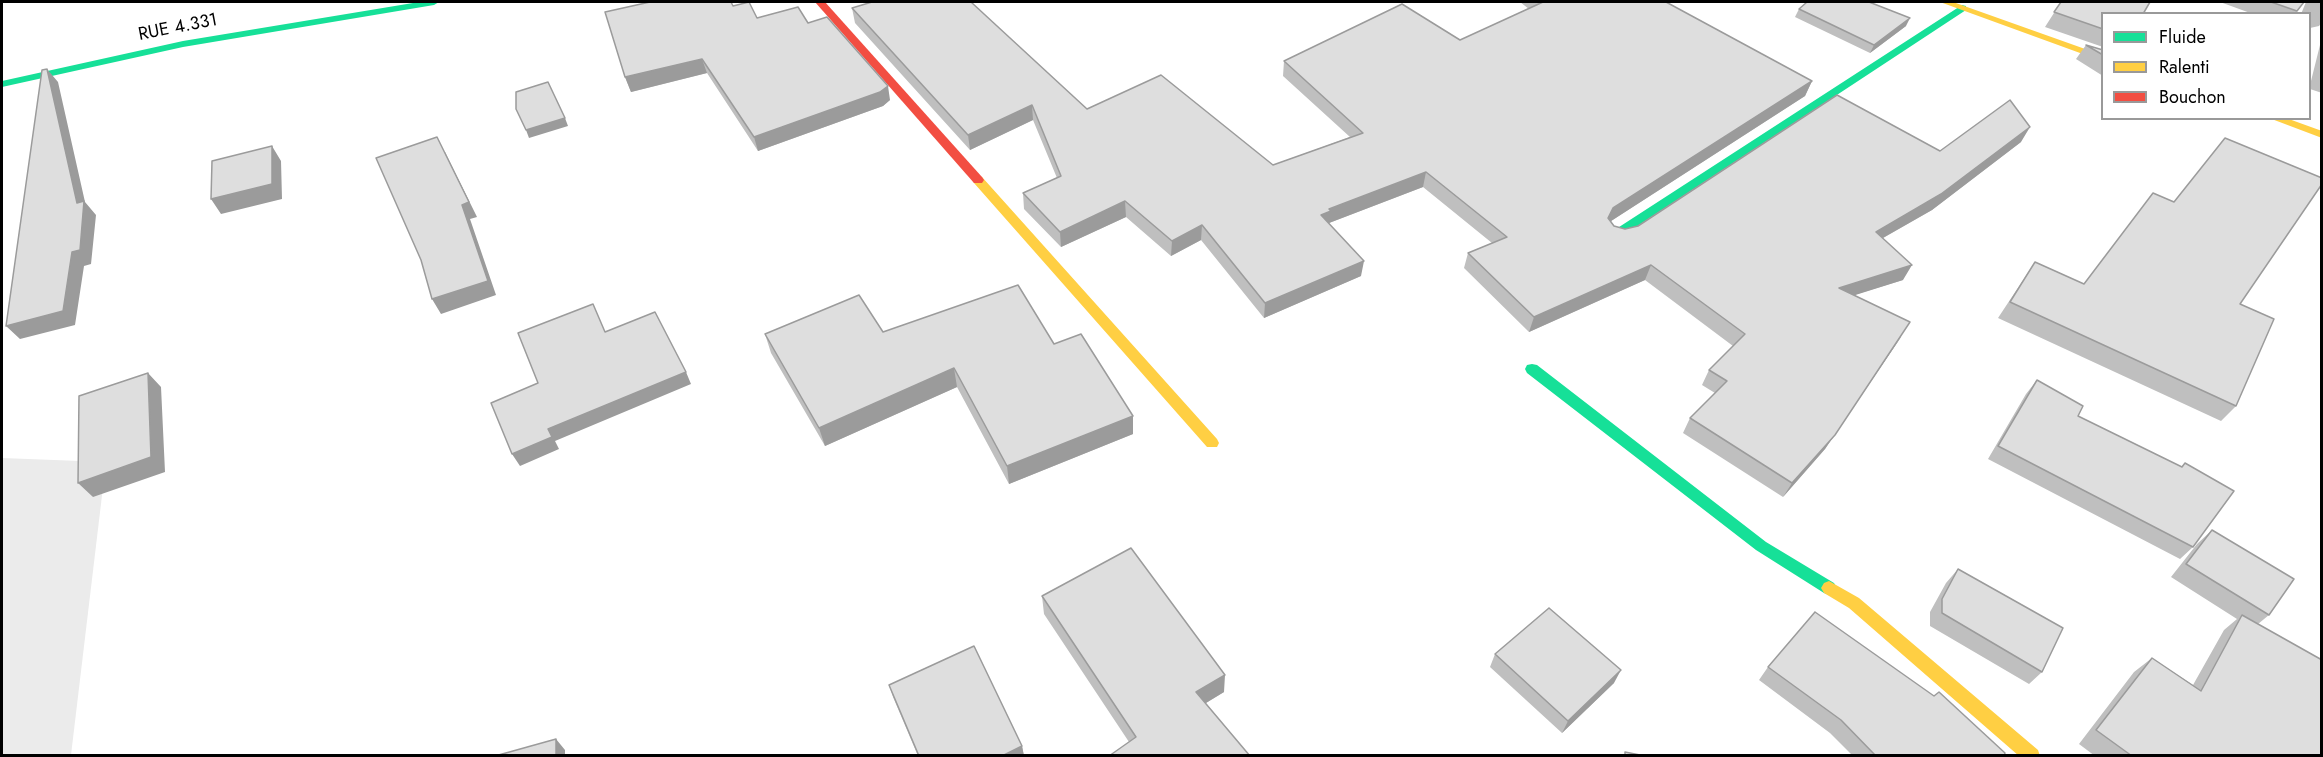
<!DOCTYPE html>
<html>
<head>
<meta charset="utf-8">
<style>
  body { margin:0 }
  #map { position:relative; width:2323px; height:757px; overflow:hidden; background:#fff; font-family:Jost,sans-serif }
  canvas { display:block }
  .frame { position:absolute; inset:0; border:3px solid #000; pointer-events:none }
  .legend { position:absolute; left:2101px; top:12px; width:210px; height:108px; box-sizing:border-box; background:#fff; border:2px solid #999; margin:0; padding:8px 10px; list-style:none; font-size:18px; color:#000 }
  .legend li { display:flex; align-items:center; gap:12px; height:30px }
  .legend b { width:30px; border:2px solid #999 }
</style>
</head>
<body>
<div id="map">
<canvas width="2323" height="757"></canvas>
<div class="frame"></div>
<ul class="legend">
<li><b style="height:8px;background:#16e098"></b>Fluide</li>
<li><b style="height:8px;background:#ffcf43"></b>Ralenti</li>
<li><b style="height:8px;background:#f24e42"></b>Bouchon</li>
</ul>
</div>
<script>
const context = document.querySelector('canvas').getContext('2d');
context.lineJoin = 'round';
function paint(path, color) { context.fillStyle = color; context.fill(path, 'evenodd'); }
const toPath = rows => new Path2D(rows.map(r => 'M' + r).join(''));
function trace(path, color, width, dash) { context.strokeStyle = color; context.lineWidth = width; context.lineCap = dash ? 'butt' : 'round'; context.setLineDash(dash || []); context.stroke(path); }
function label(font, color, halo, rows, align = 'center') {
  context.font = font + ' Jost,sans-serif'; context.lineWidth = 6; context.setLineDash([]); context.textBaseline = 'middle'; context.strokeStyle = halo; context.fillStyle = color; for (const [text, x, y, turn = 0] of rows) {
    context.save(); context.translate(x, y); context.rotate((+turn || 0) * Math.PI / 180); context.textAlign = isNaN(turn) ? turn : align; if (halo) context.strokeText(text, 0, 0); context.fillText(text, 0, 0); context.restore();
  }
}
paint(toPath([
  [2,458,106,462,71,755,2,756]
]), '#ebebeb');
paint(toPath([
  [2306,2,2322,2,2322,22,2319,26,2310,28,2310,14,2301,14,2306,2]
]), '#bebebe');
paint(toPath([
  [419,2,439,2,434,5,183,47,2,87,2,81,183,41,419,2],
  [1962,5,1966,6,1966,10,1624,235,1616,235,1614,232,1616,229,1962,5],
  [1532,364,1537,365,1766,542,1834,583,1837,588,1834,593,1829,595,1824,593,1756,550,1527,373,1525,369,1527,365,1532,364]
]), '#16e098');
paint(toPath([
  [1940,2,1953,2,2102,55,2102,61,1940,2],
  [2269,118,2286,118,2322,131,2322,138,2269,118],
  [978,176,982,177,1217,439,1219,443,1217,447,1207,447,974,183,972,180,974,177,978,176],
  [1829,581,1859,598,2038,750,2040,756,2019,756,1849,608,1824,593,1821,588,1824,583,1829,581]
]), '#ffcf43');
paint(toPath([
  [815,2,825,2,982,177,984,180,982,183,974,183,815,2]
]), '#f24e42');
paint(toPath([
  [1520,2,1666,2,1812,81,1805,96,1611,221,1614,226,1625,229,1940,151,2021,142,1932,210,1883,238,1903,280,1854,295,1901,337,1825,449,1783,497,1683,433,1690,418,1715,393,1702,385,1709,370,1733,346,1645,280,1529,332,1464,268,1468,253,1492,243,1423,187,1329,223,1361,276,1264,318,1201,240,1171,256,1126,217,1061,247,1024,209,1023,193,1057,178,1033,120,970,150,855,23,852,8,1087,109,1273,165,1350,137,1283,76,1284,61,1460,40,1529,9],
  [2061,2,2103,14,2103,47,2045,27],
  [2220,2,2304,2,2295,14,2253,14],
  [733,6,757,18,808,23,890,100,883,106,758,151,707,73,631,92,625,77],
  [1799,9,1906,26,1870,53,1795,17],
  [2322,43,2322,93,2310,89,2310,85,2320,45],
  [2086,45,2103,50,2103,76,2076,59],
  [2035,262,2084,284,2240,304,2236,406,2221,421,1998,318],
  [883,332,1054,344,1133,416,1133,434,1009,484,957,387,825,446,771,353,765,334],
  [2037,380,2078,416,2181,467,2185,463,2193,547,2180,559,1988,459,2026,394],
  [2212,530,2269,615,2258,624,2322,756,2095,756,2079,744,2134,672,2152,658,2193,685,2224,630,2237,619,2171,577,2197,544],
  [1958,569,2042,672,2029,684,1930,626,1930,612,1946,583],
  [1042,596,1224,692,1206,703,1129,742,1044,614],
  [1495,654,1614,683,1562,733,1490,667],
  [1768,667,1934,696,2004,756,1853,756,1830,733,1759,680],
  [889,685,1022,746,1024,756,918,756,893,697]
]), '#bfbfbf');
paint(toPath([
  [1910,18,1906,26,1870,53,1874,45],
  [702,59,707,73,631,92,625,77],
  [47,69,58,82,85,202,96,215,91,264,84,266,75,325,20,339,6,326],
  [1812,81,1805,96,1608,223,1608,218,1613,208],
  [888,86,890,100,883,106,758,151,754,137],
  [1032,105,1033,120,970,150,968,135],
  [565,118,568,126,529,138,526,130],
  [2030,127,2021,142,1932,210,1867,247,1876,232],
  [272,146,281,161,282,199,221,214,211,199],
  [445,152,477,217,470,219,496,295,441,314,432,299],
  [1426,172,1423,187,1329,223,1329,226,1321,215,1329,209],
  [1125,201,1126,217,1061,247,1060,232],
  [1202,225,1201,240,1171,256,1172,241],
  [1364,261,1361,276,1264,318,1265,303],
  [1651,265,1645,280,1529,332,1534,317],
  [1912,265,1903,280,1830,303,1839,288],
  [1901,337,1825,449,1783,497,1792,483],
  [954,368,957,387,825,446,819,428],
  [686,372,691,384,555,441,559,449,520,466,512,454,548,429],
  [148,373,161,387,165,472,93,497,78,483],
  [1133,416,1133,434,1009,484,1007,466],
  [1621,670,1614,683,1562,733,1568,721],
  [1225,675,1224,692,1196,709,1196,692],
  [556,739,565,750,565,756,556,756],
  [1022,746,1024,756,1002,756]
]), '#9b9b9b');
const building = toPath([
  [650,2,731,2,733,6,749,2,757,18,798,7,808,23,827,17,888,86,880,92,754,137,702,59,625,77,605,12,650,2],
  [872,2,971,2,1087,109,1161,75,1273,165,1363,133,1284,61,1402,4,1460,40,1543,2,1542,2,1666,2,1812,81,1613,208,1608,218,1614,226,1625,229,1638,226,1837,95,1940,151,2010,100,2030,127,1941,194,1876,232,1912,265,1839,288,1910,322,1835,435,1792,483,1690,418,1727,381,1709,370,1745,334,1651,265,1534,317,1468,253,1507,237,1426,172,1329,209,1331,211,1321,215,1364,261,1265,303,1202,225,1172,241,1125,201,1060,232,1023,193,1061,176,1032,105,968,135,852,8,872,2],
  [1807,2,1869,2,1910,18,1874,45,1799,9,1807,2],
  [2061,2,2150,2,2143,14,2103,14,2103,29,2054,12,2061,2],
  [2271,2,2304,2,2297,11,2271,2],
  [2086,45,2103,50,2103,55,2086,45],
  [47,69,77,203,84,201,80,250,72,252,63,311,6,326,42,70,47,69],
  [548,82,565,118,526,130,516,109,516,92,548,82],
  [437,137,469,202,462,205,488,281,432,299,421,260,376,158,437,137],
  [2225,138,2322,178,2322,184,2240,304,2274,319,2236,406,2010,302,2035,262,2084,284,2153,193,2174,202,2225,138],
  [272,146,272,184,211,199,212,161,272,146],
  [1018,285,1054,344,1081,334,1133,416,1007,466,954,368,819,428,765,334,859,295,883,332,1018,285],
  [593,304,605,332,655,312,686,372,548,429,552,437,512,454,491,403,538,383,518,333,593,304],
  [148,373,151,457,78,483,79,396,148,373],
  [2037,380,2083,406,2078,416,2182,467,2185,463,2234,491,2193,547,1998,446,2037,380],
  [2212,530,2294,579,2269,615,2186,564,2212,530],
  [1131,548,1225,675,1196,692,1250,756,1109,756,1136,737,1042,596,1131,548],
  [1958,569,2063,628,2042,672,1942,613,1942,599,1958,569],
  [1549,608,1621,670,1568,721,1495,654,1549,608],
  [1815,612,1934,696,1939,692,2005,753,2004,756,1876,756,1841,720,1768,667,1815,612],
  [2242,615,2322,660,2322,756,2132,756,2096,730,2152,658,2201,691,2242,615],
  [974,646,1022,746,1002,756,919,756,889,685,974,646],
  [556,739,556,756,495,756,556,739],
  [1625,752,1645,756,1625,756,1625,752]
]);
paint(building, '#dedede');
trace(building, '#9b9b9b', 1.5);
label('18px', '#000', '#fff', [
  ["RUE 4.331",178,28,-11]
]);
</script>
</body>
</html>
